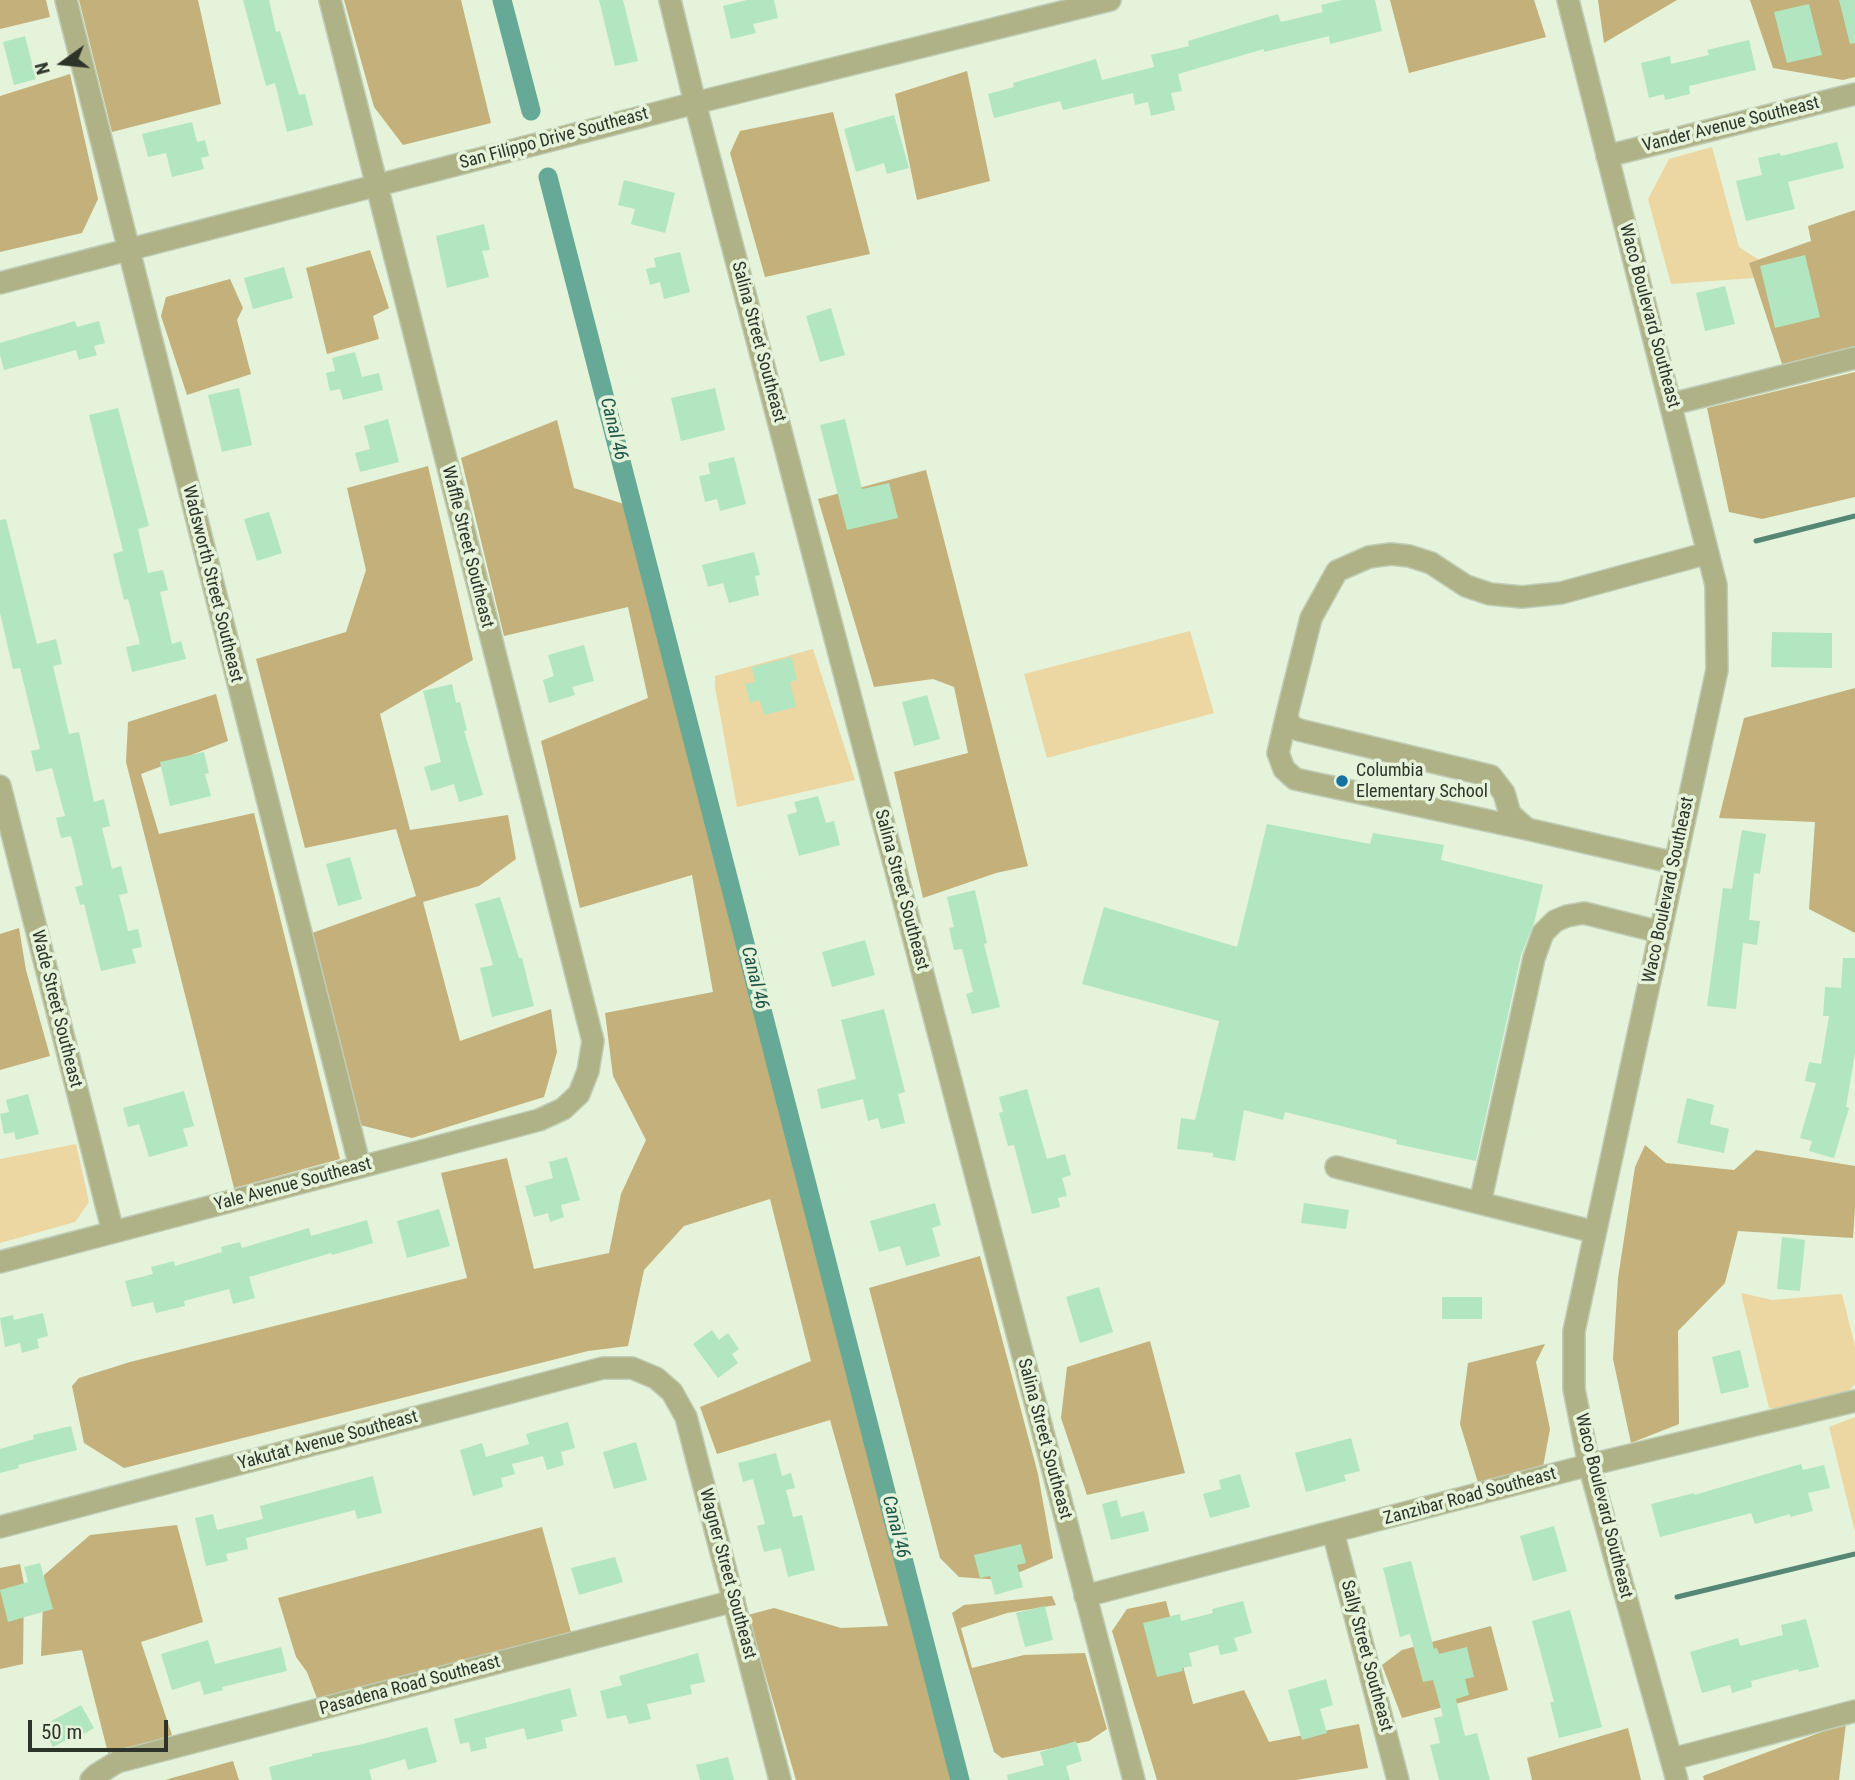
<!DOCTYPE html>
<html>
<head>
<meta charset="utf-8">
<style>
  body { margin:0 }
  #map { position:relative; width:1855px; height:1780px; overflow:hidden; background:#e4f3d9; font-family:"Roboto Condensed",sans-serif }
  canvas { display:block }
  .north { position:absolute; left:28px; top:28px; width:70px; height:70px; -webkit-text-stroke:5px #e4f3d9; paint-order:stroke; rotate:255deg; font-size:19px; font-weight:700; line-height:28px; text-align:center; color:#2f342b }
  .north::after { content:''; display:block; margin:auto; width:24px; height:32px; background:#2f342b; clip-path:polygon(50% 0,100% 100%,50% 72%,0 100%) }
  .scale { position:absolute; left:28px; top:1720px; width:140px; height:32px; box-sizing:border-box; border:4px solid #2f342b; border-top:0; padding-left:9px; font-size:21px; line-height:24px; white-space:nowrap; color:#2f342b; -webkit-text-stroke:5px #e4f3d9; paint-order:stroke }
</style>
</head>
<body>
<div id="map">
<canvas width="1855" height="1780"></canvas>
<div class="north">N</div>
<div class="scale">50 m</div>
</div>
<script>
const context = document.querySelector('canvas').getContext('2d');
context.lineJoin = 'round';
function paint(path, color) { context.fillStyle = color; context.fill(path, 'evenodd'); }
const toPath = rows => new Path2D(rows.map(r => 'M' + r).join(''));
function trace(path, color, width, dash) { context.strokeStyle = color; context.lineWidth = width; context.lineCap = dash ? 'butt' : 'round'; context.setLineDash(dash || []); context.stroke(path); }
function label(font, color, halo, rows, align = 'center') {
  context.font = font + ' "Roboto Condensed",sans-serif'; context.lineWidth = 7; context.setLineDash([]); context.textBaseline = 'middle'; context.strokeStyle = halo; context.fillStyle = color; for (const [text, x, y, turn = 0] of rows) {
    context.save(); context.translate(x, y); context.rotate((+turn || 0) * Math.PI / 180); context.textAlign = isNaN(turn) ? turn : align; if (halo) context.strokeText(text, 0, 0); context.fillText(text, 0, 0); context.restore();
  }
}
paint(toPath([
  [1712,147,1739,247,1759,260,1749,263,1754,278,1671,284,1648,199,1669,159],
  [1190,631,1214,713,1047,758,1024,674],
  [813,649,855,780,737,807,715,687,715,676],
  [76,1144,89,1202,75,1222,0,1243,0,1159],
  [1741,1293,1772,1300,1842,1294,1855,1346,1855,1384,1845,1395,1786,1409,1769,1408],
  [1855,1417,1855,1532,1829,1427]
]), '#ecd7a3');
paint(toPath([
  [0,0,46,0,50,17,0,29],
  [79,0,198,0,221,104,112,132],
  [344,0,461,0,491,123,403,145,374,107],
  [1390,0,1534,0,1546,37,1409,73],
  [1598,0,1677,0,1604,43],
  [1750,0,1855,0,1855,77,1843,80,1773,68],
  [967,71,990,181,917,200,895,94],
  [70,74,98,199,82,233,0,252,0,96],
  [833,112,870,254,765,277,730,153,740,131],
  [1855,210,1855,351,1783,367,1749,263,1811,241,1808,226],
  [370,250,389,308,373,316,379,339,327,354,306,268],
  [230,279,243,308,237,320,251,374,187,395,161,316,166,297],
  [1855,372,1855,497,1762,519,1729,512,1707,408],
  [557,420,574,488,627,505,954,1780,796,1780,748,1615,774,1608,841,1628,888,1626,830,1420,717,1454,700,1407,811,1361,770,1199,684,1226,644,1270,628,1346,588,1351,124,1468,84,1443,72,1386,79,1378,130,1362,467,1278,441,1173,507,1158,534,1269,609,1253,621,1194,646,1140,613,1076,605,1013,713,992,692,875,580,908,541,741,648,698,628,607,504,636,461,458],
  [428,466,473,660,380,714,410,830,508,815,516,859,479,886,423,902,460,1041,551,1009,557,1052,544,1097,412,1138,360,1125,312,933,416,896,396,829,305,848,256,659,346,632,366,570,347,488],
  [926,470,1028,866,996,873,923,898,894,772,968,753,954,687,933,679,874,687,818,499],
  [1855,688,1855,933,1809,909,1815,822,1719,818,1744,718],
  [216,694,228,741,141,774,159,834,254,813,340,1159,234,1188,126,762,128,722],
  [19,928,26,970,50,1056,0,1070,0,934],
  [1645,1145,1666,1163,1734,1170,1756,1150,1855,1166,1855,1208,1853,1238,1738,1231,1725,1283,1678,1331,1679,1424,1631,1443,1613,1359,1618,1278,1635,1167],
  [980,1256,1038,1474,1053,1558,1001,1580,959,1577,940,1558,869,1288],
  [1150,1341,1185,1473,1087,1495,1061,1418,1067,1367],
  [1545,1344,1536,1362,1550,1429,1543,1467,1479,1486,1460,1424,1468,1363],
  [177,1525,203,1622,141,1642,172,1735,109,1757,82,1650,41,1656,44,1575,90,1535],
  [542,1527,571,1632,318,1701,307,1672,296,1657,278,1598],
  [20,1564,24,1584,23,1664,0,1669,0,1568],
  [1052,1596,1056,1605,1007,1613,961,1628,972,1668,1024,1655,1085,1653,1107,1729,1089,1741,1002,1758,994,1752,952,1613,964,1605],
  [1166,1601,1193,1704,1244,1690,1269,1742,1359,1724,1368,1768,1296,1780,1157,1780,1112,1631,1127,1609],
  [1491,1626,1508,1690,1402,1718,1382,1665,1402,1650],
  [1846,1723,1839,1780,1704,1780,1703,1776],
  [1628,1728,1641,1780,1532,1780,1527,1758],
  [233,1761,239,1780,165,1780]
]), '#c4b07a');
trace(toPath([
  [1756,541,1855,516],
  [1677,1597,1855,1554]
]), '#558676', 5);
trace(toPath([
  [502,0,531,111],
  [548,177,960,1780]
]), '#65a996', 19);
paint(toPath([
  [243,0,269,0,276,32,280,31,299,95,305,94,313,125,287,132,275,83,266,86],
  [599,0,623,0,638,61,615,66],
  [747,0,774,0,778,18,753,24,756,33,731,39,723,6],
  [1342,0,1375,0,1382,31,1330,44,1329,36,1264,52,1264,49,1178,74,1182,91,1171,93,1175,110,1151,116,1148,102,1135,105,1133,93,1063,110,1060,101,994,118,988,94,1014,87,1013,83,1096,59,1102,80,1154,67,1151,55,1189,46,1188,41,1278,14,1281,22,1323,12,1321,5],
  [1839,0,1855,0,1855,43,1850,44],
  [1809,4,1822,55,1787,63,1774,12],
  [25,36,36,79,14,85,3,42],
  [1749,40,1756,70,1689,86,1690,94,1665,100,1664,94,1649,98,1641,63,1670,56,1671,64,1709,55,1707,50],
  [894,115,909,168,887,174,884,163,856,172,844,129],
  [192,122,197,142,205,140,209,156,201,158,204,169,172,177,166,153,148,157,142,134],
  [1837,142,1844,168,1788,182,1795,209,1746,221,1736,181,1762,175,1758,158,1780,153,1781,156],
  [624,180,675,193,665,233,631,224,635,209,618,205],
  [484,224,490,250,482,251,489,277,447,288,436,236],
  [680,252,690,292,664,299,660,282,650,285,646,269,656,267,654,258],
  [1805,255,1820,317,1775,328,1760,266],
  [284,267,293,298,253,309,244,278],
  [1725,286,1735,324,1705,331,1696,293],
  [831,308,845,355,820,362,806,316],
  [75,321,77,327,99,321,105,343,94,346,97,355,79,360,76,350,4,370,0,355,0,343],
  [355,352,362,377,379,373,383,390,343,400,340,389,330,391,326,373,335,371,332,358],
  [239,388,252,445,222,452,208,395],
  [715,388,725,430,681,441,671,398],
  [118,408,149,526,138,529,148,573,163,570,168,590,160,592,172,644,181,641,186,659,132,672,126,647,140,644,128,599,124,600,113,554,123,551,89,415],
  [388,419,399,462,360,472,355,453,370,449,364,426],
  [845,419,862,489,889,483,898,518,847,530,820,425],
  [734,457,746,504,720,511,717,499,705,502,699,476,710,474,708,463],
  [269,512,282,553,257,561,244,519],
  [6,519,37,644,56,639,62,664,53,666,69,734,79,732,94,802,104,799,110,826,102,828,112,869,121,866,128,893,119,895,128,931,138,929,142,947,132,949,136,963,101,971,84,904,80,905,75,887,83,885,71,836,61,838,56,818,65,816,52,768,36,772,31,751,40,749,20,668,13,669,0,613,0,520],
  [754,552,760,575,755,576,759,595,729,603,723,583,708,587,702,565],
  [1772,632,1832,633,1832,668,1771,667],
  [584,645,594,681,572,687,575,695,549,703,543,680,554,676,548,655],
  [792,657,797,680,790,682,796,707,764,715,760,700,750,703,745,684,755,682,752,667],
  [452,684,456,703,460,702,467,730,464,731,483,795,459,802,454,784,431,791,424,767,441,762,423,691],
  [927,695,940,739,914,746,902,702],
  [204,752,209,773,205,774,211,796,170,806,160,762],
  [818,796,826,823,834,821,840,845,799,856,787,815,797,812,794,802],
  [1267,824,1370,844,1373,833,1444,845,1441,860,1543,885,1534,923,1521,955,1476,1161,1396,1144,1397,1140,1285,1112,1283,1120,1244,1110,1235,1161,1213,1157,1213,1153,1177,1149,1181,1118,1195,1120,1219,1021,1082,984,1104,907,1237,947],
  [1742,830,1766,834,1760,874,1754,873,1749,920,1760,921,1757,945,1743,943,1736,1009,1707,1006,1723,888,1732,889],
  [350,857,362,899,338,906,326,864],
  [975,890,987,943,984,944,1000,1007,972,1014,966,994,973,992,962,949,954,950,949,928,954,927,947,897],
  [500,897,519,958,522,958,534,1006,492,1017,480,968,493,965,475,904],
  [865,940,875,975,832,987,822,952],
  [1843,958,1855,958,1855,1053,1846,1107,1849,1108,1834,1158,1809,1151,1812,1141,1800,1138,1816,1083,1805,1081,1809,1062,1821,1064,1829,1016,1823,1016,1825,987,1841,988],
  [884,1009,905,1092,898,1094,905,1123,881,1129,878,1118,868,1121,863,1099,821,1109,817,1089,856,1079,841,1020],
  [1027,1089,1047,1159,1065,1154,1071,1175,1062,1178,1067,1196,1058,1198,1060,1207,1032,1214,1014,1145,1008,1146,999,1113,1003,1112,999,1097],
  [184,1091,194,1126,183,1129,188,1146,149,1157,139,1124,128,1127,123,1108],
  [28,1094,39,1134,16,1140,14,1132,4,1134,0,1114,9,1112,6,1100],
  [1687,1098,1714,1105,1710,1124,1729,1129,1724,1153,1677,1143],
  [567,1157,580,1200,561,1205,564,1217,550,1222,548,1213,534,1217,525,1186,553,1178,549,1162],
  [935,1203,941,1225,932,1228,940,1256,906,1266,900,1246,879,1252,870,1221],
  [1304,1203,1349,1210,1346,1229,1301,1223],
  [439,1209,450,1246,407,1258,397,1221],
  [367,1220,373,1243,332,1255,331,1253,249,1277,255,1298,233,1304,229,1289,184,1301,185,1306,156,1313,153,1302,132,1307,125,1281,153,1274,151,1267,174,1261,175,1266,222,1252,221,1247,240,1242,242,1248,309,1228,311,1236],
  [1782,1237,1805,1240,1800,1291,1777,1289],
  [1099,1287,1113,1332,1080,1343,1066,1297],
  [1442,1297,1482,1297,1482,1319,1442,1319],
  [43,1313,48,1336,37,1339,39,1348,22,1353,20,1343,5,1347,0,1318,13,1315,14,1320],
  [712,1330,719,1340,728,1333,739,1349,732,1354,738,1363,718,1378,693,1344],
  [1740,1350,1749,1387,1721,1394,1712,1357],
  [568,1422,575,1448,561,1452,564,1465,547,1470,543,1456,512,1464,515,1474,501,1478,503,1487,473,1496,460,1450,482,1443,486,1457,529,1444,526,1434],
  [71,1426,77,1450,18,1465,19,1468,0,1473,0,1449,34,1439,33,1435],
  [1351,1438,1360,1471,1344,1475,1346,1481,1306,1492,1295,1453],
  [636,1442,647,1480,614,1489,603,1452],
  [776,1453,782,1476,791,1473,795,1488,786,1490,793,1517,802,1515,815,1570,788,1577,781,1548,764,1552,757,1526,765,1524,753,1479,743,1482,738,1463],
  [1801,1464,1803,1470,1824,1465,1830,1488,1808,1493,1813,1511,1790,1517,1790,1514,1755,1524,1751,1513,1660,1537,1651,1504,1694,1493,1694,1495],
  [1240,1474,1250,1507,1210,1518,1203,1494,1221,1489,1219,1480],
  [373,1476,382,1513,357,1519,355,1510,246,1538,248,1549,226,1554,228,1561,206,1566,195,1518,213,1514,217,1530,263,1519,260,1506],
  [1117,1500,1121,1517,1144,1511,1149,1531,1111,1540,1102,1504],
  [1554,1526,1567,1571,1533,1581,1520,1536],
  [1021,1544,1026,1563,1017,1565,1023,1587,995,1595,990,1576,980,1578,974,1555],
  [615,1557,623,1582,579,1595,571,1568],
  [1411,1561,1434,1649,1437,1648,1439,1654,1467,1647,1474,1677,1465,1679,1469,1695,1456,1699,1465,1736,1477,1733,1490,1780,1439,1780,1430,1745,1440,1743,1434,1718,1443,1716,1433,1680,1423,1682,1410,1634,1400,1637,1383,1568],
  [40,1563,53,1609,8,1622,0,1590,28,1582,24,1567],
  [1243,1601,1252,1633,1234,1638,1238,1651,1220,1655,1218,1645,1189,1653,1192,1666,1182,1668,1183,1671,1157,1677,1143,1623,1180,1614,1181,1621,1213,1613,1212,1609],
  [1045,1606,1053,1640,1025,1647,1016,1613],
  [1570,1610,1602,1727,1559,1738,1550,1702,1554,1702,1532,1621],
  [1806,1619,1819,1667,1799,1672,1798,1669,1751,1681,1752,1687,1732,1693,1730,1685,1702,1693,1690,1652,1738,1638,1740,1646,1783,1635,1781,1625],
  [208,1640,215,1664,281,1647,287,1671,222,1687,223,1690,204,1695,200,1681,172,1690,161,1654],
  [698,1653,705,1682,690,1685,692,1694,647,1704,651,1719,629,1724,626,1715,607,1719,600,1691,622,1685,619,1676],
  [1326,1679,1333,1705,1320,1709,1327,1733,1302,1740,1288,1690],
  [570,1688,577,1716,561,1720,563,1731,527,1740,524,1728,485,1738,487,1748,471,1752,469,1742,460,1744,454,1719],
  [81,1705,94,1728,72,1741,70,1738,53,1747,42,1726],
  [427,1727,437,1762,408,1770,405,1759,369,1770,372,1780,272,1780,269,1767,312,1756,312,1754,363,1744],
  [1076,1741,1082,1761,1066,1766,1070,1780,1008,1780,1007,1775,1044,1765,1040,1752],
  [728,1757,734,1780,700,1780,696,1765]
]), '#b2e6c0');
const minor = toPath([
  [66,0,360,1167],
  [670,0,695,103,1134,1780],
  [1568,0,1716,585,1717,670,1574,1331,1574,1389,1589,1465,1677,1780],
  [1607,156,1855,94],
  [0,283,695,103,1110,0],
  [1672,404,1855,358],
  [1287,714,1278,753,1284,769,1295,779,1527,829,1675,863],
  [0,786,113,1232],
  [1527,829,1510,814,1504,793,1491,776,1299,730,1289,725,1287,714,1311,618,1337,571,1369,557,1391,554,1409,556,1431,563,1466,586,1490,594,1522,597,1561,593,1708,553],
  [1336,1167,1595,1232],
  [1480,1203,1534,958,1543,933,1555,921,1567,916,1584,913,1660,932],
  [0,1262,539,1120,563,1109,579,1094,588,1071,593,1041,330,0],
  [0,1527,603,1368,632,1368,656,1378,672,1392,686,1417,780,1780],
  [1333,1532,1398,1780],
  [1085,1596,1589,1465,1855,1401],
  [1672,1759,1855,1711],
  [91,1780,96,1775,117,1762,734,1601]
]);
trace(minor, '#c0cdb6', 24);
trace(minor, '#afb286', 21);
for (const [x, y, r, color] of [
  [1342,781,7,"#1671a0"]
]) { const dot = new Path2D(); dot.arc(x, y, r, 0, 2 * Math.PI); context.fillStyle = color; context.fill(dot); trace(dot, '#e4f3d9', 2.5); }
label('18px', '#2f342b', '#e4f3d9', [
  ["Vander Avenue Southeast",1731,125,-14],
  ["San Filippo Drive Southeast",554,139,-15],
  ["Waco Boulevard Southeast",1649,316,75],
  ["Salina Street Southeast",758,342,75],
  ["Waffle Street Southeast",467,547,76],
  ["Wadsworth Street Southeast",212,584,76],
  ["Salina Street Southeast",901,890,75],
  ["Waco Boulevard Southeast",1669,890,-78],
  ["Wade Street Southeast",56,1009,76],
  ["Yale Avenue Southeast",293,1185,-15],
  ["Salina Street Southeast",1044,1439,75],
  ["Yakutat Avenue Southeast",328,1441,-15],
  ["Zanzibar Road Southeast",1470,1497,-15],
  ["Waco Boulevard Southeast",1603,1506,76],
  ["Wagner Street Southeast",727,1574,75],
  ["Sally Street Southeast",1366,1656,75],
  ["Pasadena Road Southeast",410,1686,-15]
]);
label('18px', '#2f342b', '#e4f3d9', [
  ["Columbia",1356,771],
  ["Elementary School",1356,792]
], 'left');
label('italic 19px', '#1c5447', '#e4f3d9', [
  ["Canal 46",613,429,76],
  ["Canal 46",754,978,76],
  ["Canal 46",895,1527,76]
]);
</script>
</body>
</html>
